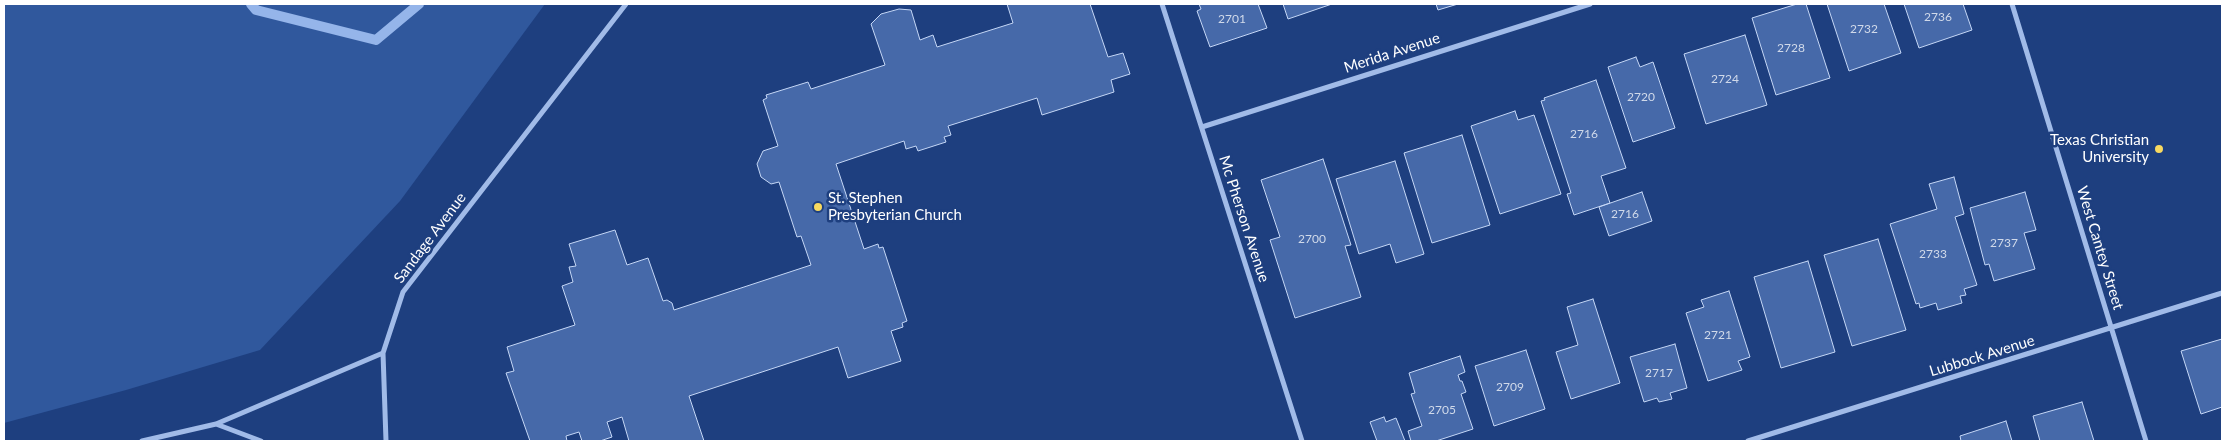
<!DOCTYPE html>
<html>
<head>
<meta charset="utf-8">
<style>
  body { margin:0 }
  #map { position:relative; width:2226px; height:445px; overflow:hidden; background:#1e3f7f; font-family:Lato,sans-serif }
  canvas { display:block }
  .frame { position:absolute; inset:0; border:5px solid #fff; pointer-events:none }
</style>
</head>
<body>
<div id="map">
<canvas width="2226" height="445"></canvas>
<div class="frame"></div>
</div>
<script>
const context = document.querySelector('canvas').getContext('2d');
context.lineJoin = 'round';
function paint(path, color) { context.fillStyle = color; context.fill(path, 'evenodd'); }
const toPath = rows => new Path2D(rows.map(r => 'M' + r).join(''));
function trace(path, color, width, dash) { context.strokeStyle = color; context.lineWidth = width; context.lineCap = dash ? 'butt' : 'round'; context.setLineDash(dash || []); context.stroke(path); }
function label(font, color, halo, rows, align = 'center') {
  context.font = font + ' Lato,sans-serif'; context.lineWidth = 5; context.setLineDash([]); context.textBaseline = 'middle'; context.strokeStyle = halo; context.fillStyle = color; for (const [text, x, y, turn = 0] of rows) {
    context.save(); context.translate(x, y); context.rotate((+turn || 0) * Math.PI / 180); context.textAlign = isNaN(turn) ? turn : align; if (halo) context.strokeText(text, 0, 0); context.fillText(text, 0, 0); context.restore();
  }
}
paint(toPath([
  [4,4,545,4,400,201,260,350,126,390,4,423]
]), '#30589d');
trace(toPath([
  [251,4,256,10,376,40,419,4]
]), '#95b5ea', 10);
const building = toPath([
  [1007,4,1090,4,1108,57,1123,53,1130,74,1111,80,1114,92,1042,115,1037,98,948,126,951,135,944,137,946,142,918,151,916,146,906,149,904,141,836,164,864,249,878,244,879,248,883,247,907,321,902,323,903,327,891,331,901,361,848,378,838,347,689,396,704,441,629,441,622,417,607,422,612,437,600,441,582,441,579,432,566,436,567,441,530,441,506,373,514,371,507,347,575,325,562,286,573,282,569,267,576,266,569,244,615,230,627,265,648,258,663,301,667,300,672,303,674,310,811,265,801,236,797,237,779,182,771,184,761,177,757,164,763,151,778,146,763,100,767,98,766,95,808,82,811,89,885,65,871,24,881,14,899,9,911,10,920,40,933,35,937,47,1013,23,1007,4],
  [1199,4,1258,4,1267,28,1210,47,1197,11,1201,9,1199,4],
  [1283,4,1332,4,1288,19,1283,4],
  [1436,4,1458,4,1438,10,1436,4],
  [1797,4,1806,4,1830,78,1776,95,1752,18,1797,4],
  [1827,4,1884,4,1901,53,1849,71,1827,4],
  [1904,4,1963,4,1972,30,1919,48,1904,4],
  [1745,35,1767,105,1706,124,1684,54,1745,35],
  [1636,57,1640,67,1653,62,1675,128,1633,142,1608,67,1636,57],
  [1596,80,1626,168,1601,176,1610,203,1574,215,1567,194,1571,193,1541,101,1545,100,1544,98,1596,80],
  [1515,111,1518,120,1534,115,1561,194,1500,214,1471,126,1515,111],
  [1462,135,1490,225,1432,243,1404,153,1462,135],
  [1323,159,1351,245,1345,246,1361,297,1295,318,1270,240,1280,237,1261,180,1323,159],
  [1395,161,1424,254,1396,263,1390,244,1359,254,1336,179,1395,161],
  [1954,177,1964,214,1955,217,1977,285,1964,289,1966,295,1960,296,1962,303,1938,310,1936,303,1920,308,1919,303,1916,304,1890,224,1937,209,1929,184,1954,177],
  [1642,192,1652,221,1609,236,1599,207,1642,192],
  [2025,192,2036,230,2024,233,2035,269,1994,281,1989,264,1985,265,1970,208,2025,192],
  [1878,239,1906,330,1852,346,1824,255,1878,239],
  [1808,261,1835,352,1781,368,1754,277,1808,261],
  [1729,291,1750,357,1738,361,1742,370,1708,381,1686,313,1704,307,1701,300,1729,291],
  [1593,299,1620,383,1571,399,1556,352,1578,345,1567,307,1593,299],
  [2222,339,2222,407,2201,414,2181,351,2222,339],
  [1675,344,1687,388,1670,393,1672,399,1659,402,1657,398,1644,402,1630,357,1675,344],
  [1526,350,1545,409,1494,426,1475,366,1526,350],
  [1460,356,1465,372,1458,375,1460,381,1462,381,1466,392,1461,394,1473,429,1436,441,1411,441,1408,431,1422,426,1411,394,1415,393,1409,373,1460,356],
  [2082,402,2094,441,2040,441,2033,416,2082,402],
  [1384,417,1386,422,1396,418,1405,441,1377,441,1370,422,1384,417],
  [2006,421,2012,441,1961,441,1960,436,2006,421]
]);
paint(building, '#4669a9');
trace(building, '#c5d7f6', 1);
trace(toPath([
  [1162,4,1302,441],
  [2012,4,2146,441],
  [1202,127,1590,4],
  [383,353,386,441],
  [216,424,261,441],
  [142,441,216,424,383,353,403,292,626,4],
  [1748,441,2222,293]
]), '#a1bbe8', 5);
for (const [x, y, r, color] of [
  [2159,149,5,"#f8d960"],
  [818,207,5,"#f8d960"]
]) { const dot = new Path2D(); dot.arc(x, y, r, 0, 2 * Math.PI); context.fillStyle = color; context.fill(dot); trace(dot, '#1e3f7f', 2); }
label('12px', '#d1daea', null, [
  ["2736",1938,17],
  ["2701",1232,19],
  ["2732",1864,29],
  ["2728",1791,48],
  ["2724",1725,79],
  ["2720",1641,97],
  ["2716",1584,134],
  ["2716",1625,214],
  ["2700",1312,239],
  ["2737",2004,243],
  ["2733",1933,254],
  ["2721",1718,335],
  ["2717",1659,373],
  ["2709",1510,387],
  ["2705",1442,410]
]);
label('15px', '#fff', '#1e3f7f', [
  ["Merida Avenue",1392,53,-18],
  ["Mc Pherson Avenue",1244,219,72],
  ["Sandage Avenue",430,238,-53],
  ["West Cantey Street",2100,248,73],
  ["Lubbock Avenue",1982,356,-17]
]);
label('15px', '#fff', '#1e3f7f', [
  ["Texas Christian",2149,140],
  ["University",2149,157],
  ["St. Stephen",828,198,"left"],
  ["Presbyterian Church",828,215,"left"]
], 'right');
</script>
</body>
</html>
